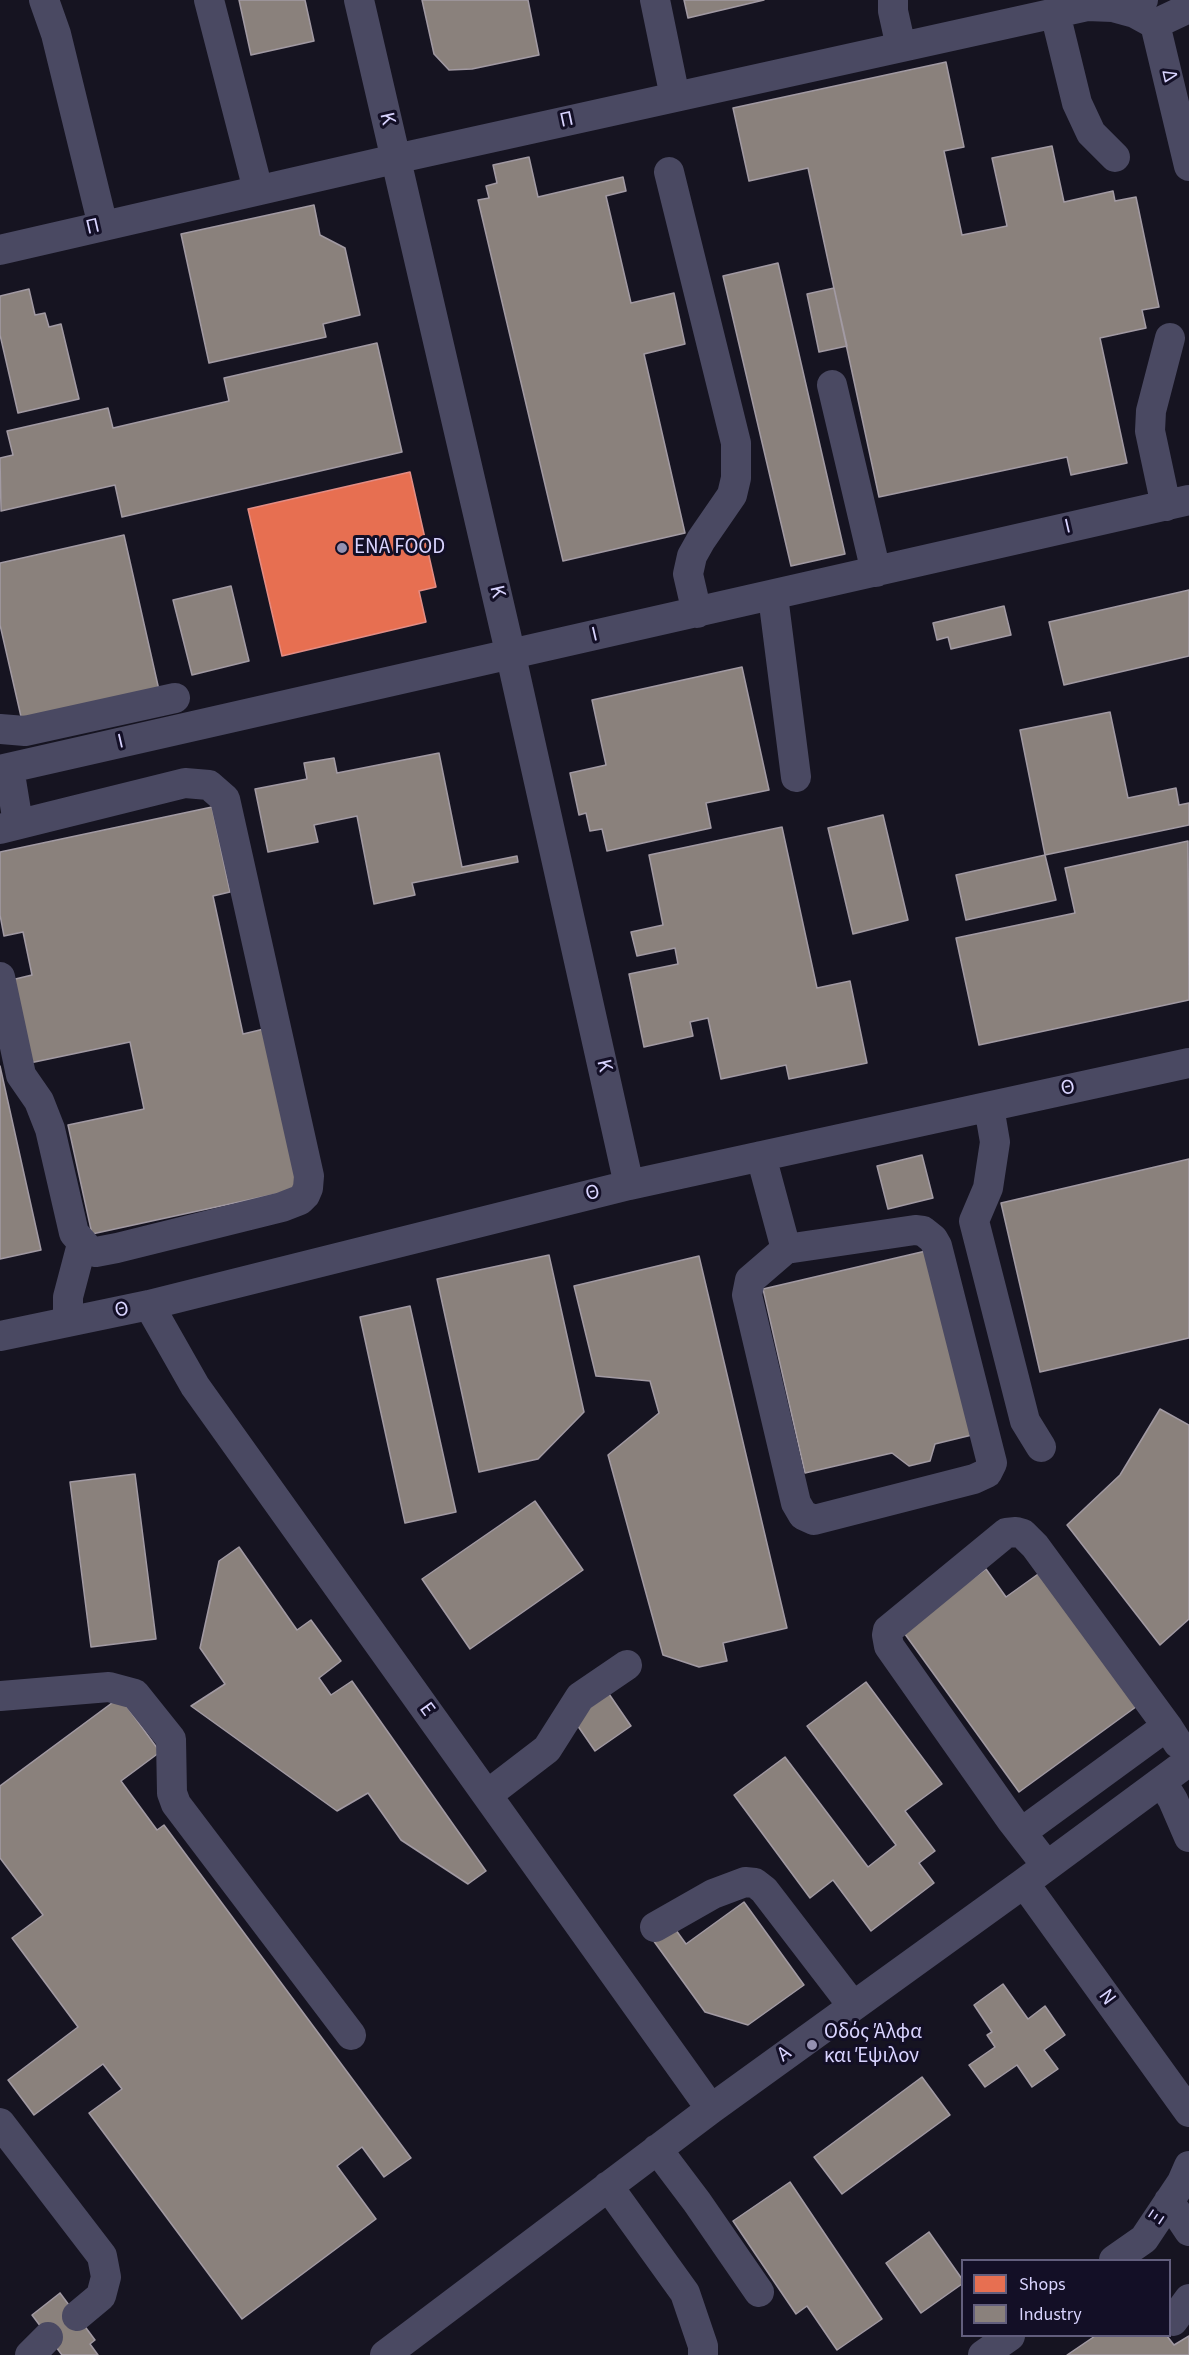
<!DOCTYPE html>
<html>
<head>
<meta charset="utf-8">
<style>
  body { margin:0 }
  #map { position:relative; width:1189px; height:2355px; overflow:hidden; background:#161421; font-family:"Source Sans 3",sans-serif }
  canvas { display:block }
  .legend { position:absolute; left:961px; top:2259px; width:210px; height:78px; box-sizing:border-box; background:#130f26; border:2px solid #625e7d; margin:0; padding:8px 10px; list-style:none; font-size:18px; color:#d9d4ff }
  .legend li { display:flex; align-items:center; gap:12px; height:30px }
  .legend b { width:30px; border:2px solid #625e7d }
</style>
</head>
<body>
<div id="map">
<canvas width="1189" height="2355"></canvas>
<ul class="legend">
<li><b style="height:16px;background:#e76f51"></b>Shops</li>
<li><b style="height:16px;background:#8a817c"></b>Industry</li>
</ul>
</div>
<script>
const context = document.querySelector('canvas').getContext('2d');
context.lineJoin = 'round';
function paint(path, color) { context.fillStyle = color; context.fill(path, 'evenodd'); }
const toPath = rows => new Path2D(rows.map(r => 'M' + r).join(''));
function trace(path, color, width, dash) { context.strokeStyle = color; context.lineWidth = width; context.lineCap = dash ? 'butt' : 'round'; context.setLineDash(dash || []); context.stroke(path); }
function label(font, color, halo, rows, align = 'center') {
  context.font = font + ' "Source Sans 3",sans-serif'; context.lineWidth = 6; context.setLineDash([]); context.textBaseline = 'middle'; context.strokeStyle = halo; context.fillStyle = color; for (const [text, x, y, turn = 0] of rows) {
    context.save(); context.translate(x, y); context.rotate((+turn || 0) * Math.PI / 180); context.textAlign = isNaN(turn) ? turn : align; if (halo) context.strokeText(text, 0, 0); context.fillText(text, 0, 0); context.restore();
  }
}
const shops = toPath([
  [410,472,436,587,419,591,426,622,282,656,248,509,410,472]
]);
paint(shops, '#e76f51');
trace(shops, '#e38d85', 1.5);
const industry = toPath([
  [239,0,305,0,314,41,251,55,239,0],
  [422,0,528,0,539,55,472,69,449,70,434,54,422,0],
  [684,0,764,0,688,18,684,0],
  [946,62,964,147,944,151,962,235,1007,226,992,158,1052,146,1064,202,1113,191,1115,201,1136,197,1159,307,1142,310,1146,328,1100,338,1127,463,1071,475,1067,457,879,497,808,168,749,181,733,108,946,62],
  [529,157,538,197,623,177,626,191,606,196,631,303,674,293,685,344,644,354,685,533,563,561,478,200,489,198,486,186,497,183,493,165,529,157],
  [314,205,320,235,345,248,360,315,323,324,326,337,209,363,181,234,314,205],
  [778,263,845,554,791,566,723,276,778,263],
  [834,288,847,346,819,352,807,294,834,288],
  [29,289,35,315,45,313,49,327,61,324,79,399,18,413,0,335,0,296,29,289],
  [377,343,402,452,122,517,115,485,1,511,0,458,13,455,7,431,108,408,113,428,229,401,224,378,377,343],
  [124,535,159,690,22,721,0,625,0,563,124,535],
  [231,586,249,661,192,675,173,600,231,586],
  [1189,590,1189,656,1064,685,1049,622,1189,590],
  [1004,606,1011,635,951,649,948,637,937,640,933,623,1004,606],
  [742,667,769,790,706,803,711,828,607,851,602,829,590,831,586,813,579,815,570,773,606,765,592,700,742,667],
  [1110,712,1128,798,1176,788,1179,805,1189,803,1189,825,1045,855,1020,730,1110,712],
  [439,753,462,867,517,856,518,862,412,883,415,895,374,904,357,816,314,825,318,842,268,852,255,789,307,779,304,763,334,758,337,773,439,753],
  [212,807,230,892,213,896,243,1034,264,1029,299,1189,92,1234,68,1125,144,1109,130,1042,25,1064,7,981,32,975,23,932,4,936,0,915,0,852,212,807],
  [883,815,908,920,853,934,828,828,883,815],
  [782,827,817,988,850,981,867,1063,789,1079,786,1065,721,1079,708,1018,690,1022,693,1036,644,1047,629,974,678,964,675,948,637,956,631,932,663,925,649,855,782,827],
  [1188,841,1189,1000,979,1045,956,938,1075,913,1065,868,1188,841],
  [1045,855,1056,900,966,920,956,875,1045,855],
  [0,1066,41,1250,0,1259,0,1066],
  [922,1155,933,1198,888,1209,877,1166,922,1155],
  [1189,1159,1189,1338,1040,1372,1001,1203,1189,1159],
  [930,1250,972,1435,935,1444,930,1461,909,1466,892,1453,805,1473,763,1289,930,1250],
  [549,1255,584,1412,538,1459,479,1472,437,1279,549,1255],
  [699,1256,787,1628,723,1643,727,1661,699,1667,663,1655,608,1455,659,1413,650,1381,596,1376,574,1286,699,1256],
  [410,1306,456,1512,405,1523,360,1317,410,1306],
  [1160,1409,1189,1425,1189,1619,1160,1645,1067,1525,1120,1475,1160,1409],
  [135,1474,156,1639,91,1647,70,1482,135,1474],
  [535,1501,583,1570,470,1649,422,1579,535,1501],
  [239,1547,297,1630,311,1620,341,1661,319,1678,331,1695,352,1681,486,1871,468,1884,401,1840,368,1793,337,1811,191,1706,225,1684,200,1648,219,1561,239,1547],
  [1048,1567,1144,1701,1019,1792,902,1630,986,1569,1006,1597,1048,1567],
  [866,1682,942,1784,905,1811,935,1851,919,1863,934,1883,871,1931,833,1880,810,1898,734,1795,785,1757,868,1867,896,1845,807,1726,866,1682],
  [609,1694,631,1726,595,1751,573,1719,609,1694],
  [120,1697,160,1752,121,1781,157,1830,164,1825,411,2158,384,2177,362,2147,337,2166,376,2219,242,2319,89,2113,122,2089,103,2064,34,2115,8,2080,78,2027,12,1938,43,1915,0,1858,0,1786,120,1697],
  [744,1902,804,1985,748,2025,705,2012,653,1940,673,1926,686,1944,744,1902],
  [1003,1984,1028,2019,1045,2006,1065,2035,1044,2050,1058,2069,1032,2087,1017,2065,985,2087,969,2065,995,2047,987,2035,992,2032,974,2005,1003,1984],
  [922,2077,950,2115,842,2194,814,2157,922,2077],
  [790,2182,882,2319,837,2350,807,2306,796,2314,733,2221,790,2182],
  [929,2232,962,2279,962,2284,921,2313,886,2263,929,2232],
  [60,2293,95,2340,90,2344,98,2355,62,2355,32,2315,60,2293],
  [1095,2336,1167,2336,1174,2345,1189,2336,1189,2355,1067,2355,1095,2336]
]);
paint(industry, '#8a817c');
trace(industry, '#a29aa3', 1.5);
trace(toPath([
  [44,0,56,34,103,226],
  [209,0,258,190],
  [359,0,511,656,629,1185],
  [655,0,675,97],
  [893,0,893,11,901,47],
  [1143,0,1135,13,1155,24,1189,166],
  [1055,13,1077,103,1091,133,1115,157],
  [1155,24,1189,8],
  [669,172,736,443,736,478,732,495,701,540,692,556,688,574,697,613],
  [0,250,395,159,1087,6,1113,7,1135,13],
  [832,385,876,572],
  [1166,506,1150,431,1151,411,1170,338],
  [773,596,796,777],
  [0,729,25,731,175,698],
  [9,768,18,823],
  [0,770,1189,500],
  [0,829,185,783,209,785,225,799,309,1176,308,1188,305,1195,300,1200,282,1207,117,1248,96,1252,89,1250,74,1233,50,1129,39,1101,21,1075,0,977],
  [989,1107,995,1142,988,1188,974,1221,1025,1421,1041,1447],
  [761,1156,786,1249,915,1230,923,1231,933,1239,937,1246,992,1463,987,1473,974,1479,814,1520,803,1515,796,1503,747,1295,750,1280,786,1249],
  [149,1305,195,1386,711,2109],
  [68,1322,68,1297,82,1244],
  [0,1336,149,1305,629,1185,1189,1063],
  [0,1696,109,1687,135,1694,171,1739,172,1793,176,1804,351,2035],
  [1162,1782,1173,1800,1189,1837],
  [487,1795,547,1749,580,1697,627,1665],
  [1022,1832,1167,1726,1178,1743],
  [1047,1866,1012,1821,889,1646,887,1635,888,1630,1006,1533,1016,1532,1023,1534,1035,1546,1167,1726],
  [1024,1883,1189,2112],
  [655,1927,713,1894,745,1882,755,1883,764,1890,853,2006],
  [0,2123,102,2256,106,2277,101,2296,77,2316],
  [657,2149,697,2202,759,2292],
  [608,2186,685,2293,703,2346,703,2355],
  [1169,2201,1189,2231],
  [1114,2260,1144,2239,1182,2182,1189,2166],
  [1173,2321,1189,2299],
  [30,2355,48,2337],
  [385,2355,711,2109,1024,1883,1189,1761],
  [983,2355,1010,2336]
]), '#4a4962', 30);
for (const [x, y, r, color] of [
  [342,548,6,"#9591b1"],
  [812,2045,6,"#9591b1"]
]) { const dot = new Path2D(); dot.arc(x, y, r, 0, 2 * Math.PI); context.fillStyle = color; context.fill(dot); trace(dot, '#130f26', 2); }
label('21px', '#d9d4ff', '#130f26', [
  ["Δ",1168,76,77],
  ["Κ",386,119,77],
  ["Π",567,121,-12],
  ["Π",93,228,-13],
  ["Ι",1068,528,-13],
  ["Κ",496,592,77],
  ["Ι",595,636,-13],
  ["Ι",121,743,-13],
  ["Κ",603,1066,77],
  ["Θ",1068,1089,-12],
  ["Θ",593,1194,-14],
  ["Θ",122,1311,-11],
  ["Ε",426,1710,54],
  ["Ν",1106,1998,54],
  ["Α",785,2055,-36],
  ["Ξ",1158,2218,-56]
]);
label('21px', '#d9d4ff', '#130f26', [
  ["ENA FOOD",354,548],
  ["Οδός Άλφα",824,2033],
  ["και Έψιλον",824,2057]
], 'left');
</script>
</body>
</html>
